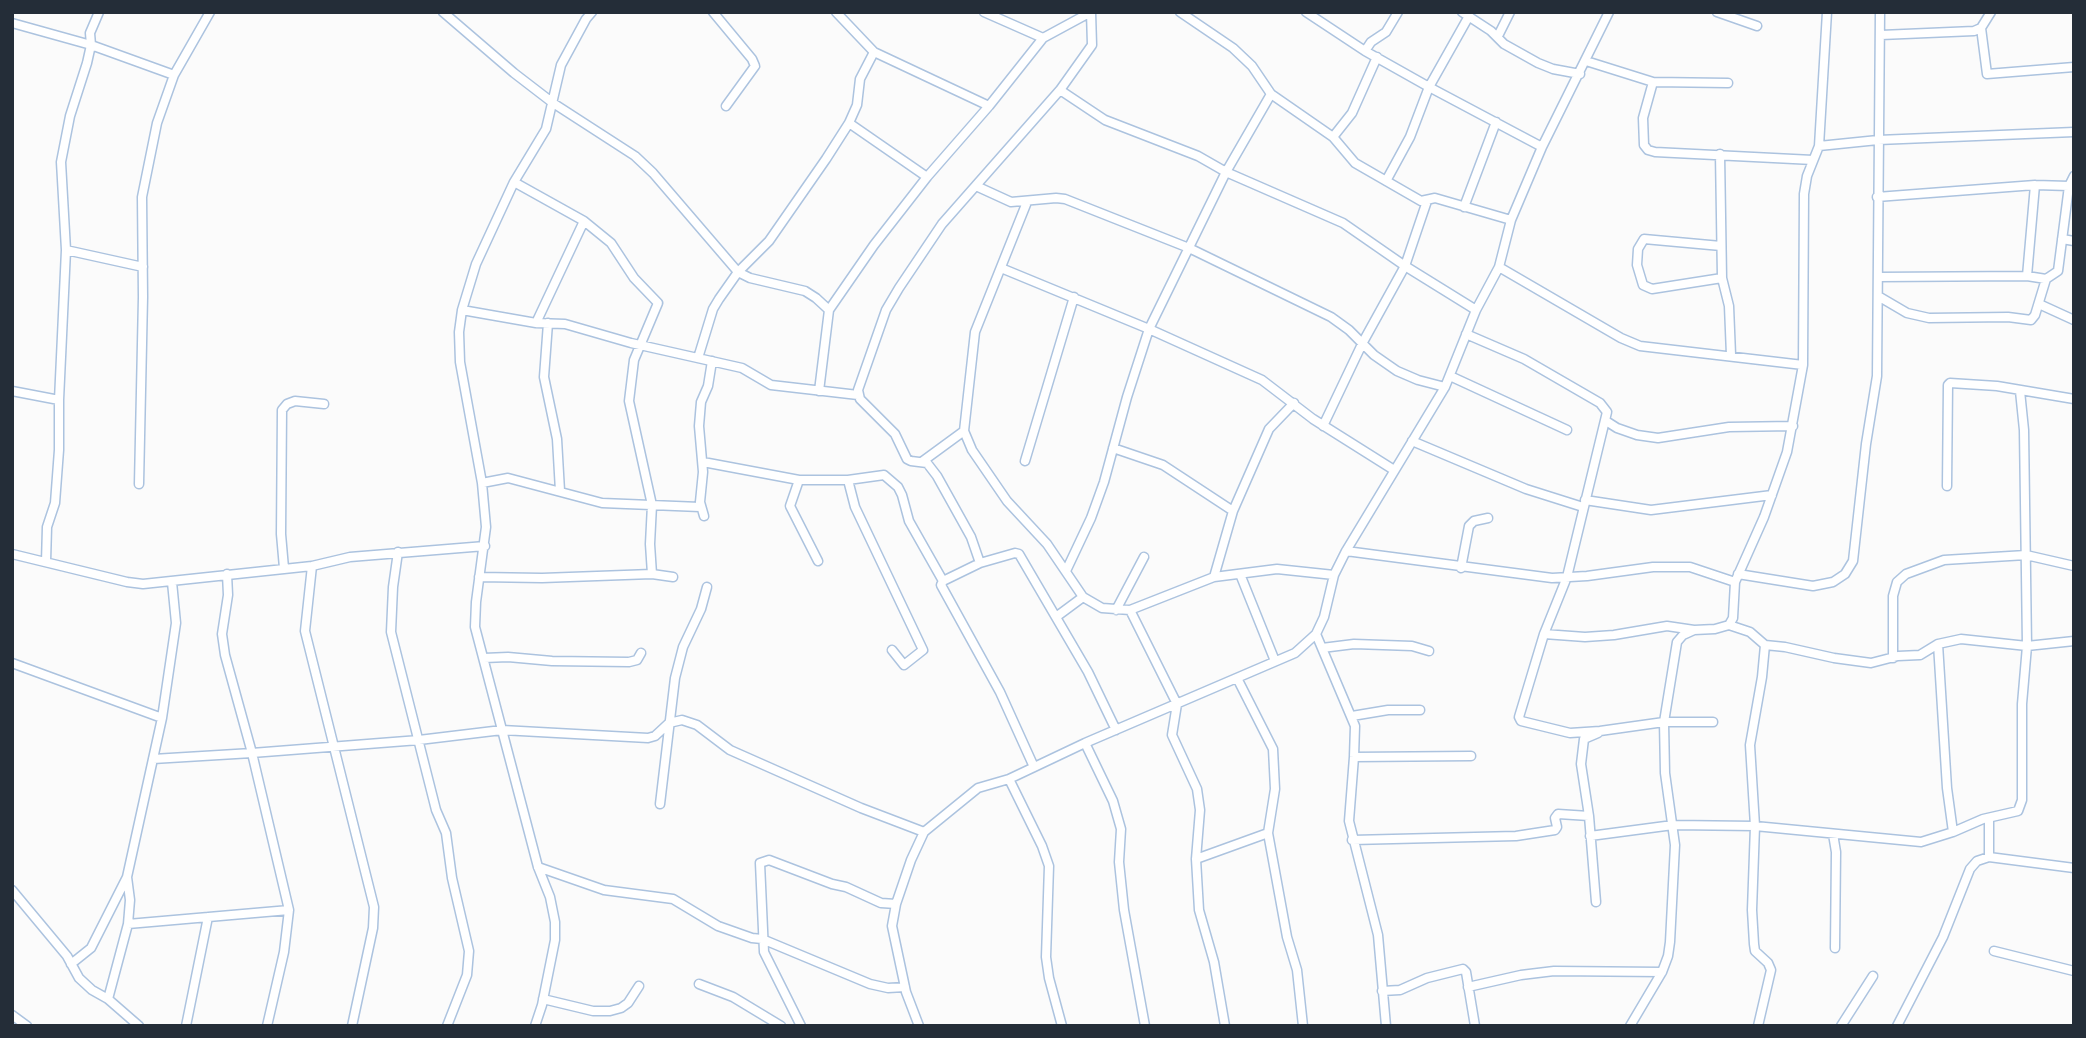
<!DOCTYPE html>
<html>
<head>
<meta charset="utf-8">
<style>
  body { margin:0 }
  #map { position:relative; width:2086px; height:1038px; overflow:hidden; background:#fbfbfb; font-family:Manrope,sans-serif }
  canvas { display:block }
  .frame { position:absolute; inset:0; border:14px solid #242d38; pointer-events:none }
</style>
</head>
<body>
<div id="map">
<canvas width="2086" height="1038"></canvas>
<div class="frame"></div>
</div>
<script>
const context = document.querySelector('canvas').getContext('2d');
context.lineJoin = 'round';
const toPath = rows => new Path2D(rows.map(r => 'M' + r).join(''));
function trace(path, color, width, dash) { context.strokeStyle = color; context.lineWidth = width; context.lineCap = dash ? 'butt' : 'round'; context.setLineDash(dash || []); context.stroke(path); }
const street = toPath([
  [443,12,514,73,553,103,635,156,653,173,738,272,750,278,805,291,816,298,829,310],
  [713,12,752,59,755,66,726,106],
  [836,12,874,52,989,106],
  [984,12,1043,38],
  [1180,12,1233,48,1252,66,1271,94,1333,137,1355,163,1421,201,1435,198,1511,220],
  [1306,12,1365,51,1429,87,1542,147],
  [1462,12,1491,31,1504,44,1538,63,1553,69,1580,74],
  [1717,12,1757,26],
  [12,23,91,45,174,75],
  [1981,28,1987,74,2074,67],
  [1881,35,1974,31,1981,28,1991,12],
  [1498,36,1510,12],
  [1365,51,1371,42,1386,32,1398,12],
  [1586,61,1653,82,1728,83],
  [1653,82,1643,118,1644,145,1648,150,1655,152,1813,160],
  [1060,90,1092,45,1091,12],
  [849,123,927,177],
  [1333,137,1352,113,1377,57],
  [1819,146,1878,140,2074,132],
  [1720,154,1722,278,1729,306,1731,355],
  [1386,181,1410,137,1429,87,1469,16],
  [514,182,584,221,611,243,634,278,658,303,634,360,629,401,652,505,650,544,652,574],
  [976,186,1011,202,1056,198,1065,199,1189,248,1331,317,1349,330,1374,355,1397,371,1418,380,1445,387],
  [1877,197,2035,185,2069,186],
  [1027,202,975,332,964,431,972,450,1007,501,1047,544,1083,597,1102,608,1130,610,1214,577,1277,569,1334,575],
  [1464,207,1496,122],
  [2062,239,2074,241],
  [1721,246,1644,239,1638,249,1637,265,1643,285,1652,289,1722,278],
  [66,250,143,267],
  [1499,267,1621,338,1640,346,1803,365],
  [1001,268,1149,329,1262,380,1313,419,1394,470],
  [2027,276,2035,185],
  [1878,277,2027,276,2046,279,2058,271,2069,186,2074,176],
  [1878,296,1907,313,1929,318,2008,317,2031,320,2035,315,2046,279],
  [2039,304,2074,320],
  [462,310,536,323,565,324,631,343,742,368,771,385,858,395],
  [536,323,584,221],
  [548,323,544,377,557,439,560,491],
  [1466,334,1524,359,1600,403,1607,412,1567,577,1544,634,1519,717,1521,721,1570,733,1600,731,1664,722,1713,722],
  [698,358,713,309,719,299,738,272,769,241,826,159,849,123,857,105,860,79,874,52],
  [1450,376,1567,430],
  [12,391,59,400],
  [819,391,829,310,874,245,927,177,989,106,1043,38,1091,12],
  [1606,421,1617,428,1637,435,1658,438,1729,427,1793,426],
  [1323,426,1363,342,1405,266,1427,201],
  [1412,441,1526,489,1583,507],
  [1113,448,1163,465,1233,511],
  [923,461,964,431],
  [1025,461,1074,297],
  [703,462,799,480,848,480,884,475,898,487,902,495,909,521,943,581],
  [799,480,790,506,818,561],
  [848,480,855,507,923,650,904,665,892,650],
  [482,483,508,478,602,503,700,507],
  [139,484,143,297,142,197,157,123,174,75,210,12],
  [1947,486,1948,385,1950,383,1997,386,2074,399],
  [1585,500,1651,510,1772,495],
  [704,516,700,502,703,472,699,426,701,402,708,386,712,361],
  [1346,551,1552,578,1587,576,1653,567,1690,567,1735,582],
  [398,552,393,587,391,632,436,810,446,833,452,878,469,951,467,975,447,1026],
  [12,554,127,582,143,584,312,566,350,557,485,546],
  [46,562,47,527,55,503,59,450,59,400,66,250,61,162,70,116,87,63,91,45,90,33,99,12],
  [980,563,971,537,937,476,927,463,911,461,907,459,895,434,860,399,858,390,886,310,899,288,942,224,1060,90,1105,120,1198,156,1226,172,1343,223,1405,266,1476,310],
  [312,566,305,631,374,907,373,928,352,1026],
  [284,568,281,534,282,410,287,404,295,401,324,404],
  [1461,568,1469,526,1474,521,1488,518],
  [1066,571,1091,518,1104,482,1127,397,1149,329,1226,172,1271,94],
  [227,574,228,595,222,634,225,655,252,753,419,740,502,730,648,738,655,736,669,723,682,720,697,725,730,750,861,808,924,832],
  [1240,574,1275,661],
  [1738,574,1813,586,1833,582,1845,574,1853,561,1866,444,1877,376,1880,12],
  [479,577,542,578,652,574,673,577],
  [1214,577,1233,511,1269,429,1294,403],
  [1116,610,1144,557],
  [1130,610,1177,704,1172,735,1197,789,1200,810,1196,859,1199,910,1214,962,1225,1026],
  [1056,617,1083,597],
  [1729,625,1733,618,1735,582,1764,517,1787,452,1803,365,1804,194,1807,176,1819,146,1827,12],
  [1316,634,1355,726,1354,757,1349,821,1378,935,1386,1026],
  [1544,634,1585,637,1614,635,1667,626,1694,630],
  [1938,644,1947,788,1953,832],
  [1765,645,1785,647,1834,658,1871,663,1898,656,1920,655,1938,644,1961,639,2027,646,2074,641],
  [1322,648,1354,644,1412,646,1429,651],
  [484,658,508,657,552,661,629,662,637,660,641,653],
  [1893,658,1893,596,1897,582,1906,574,1944,560,2026,555,2074,566],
  [12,663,162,718,176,623,172,582],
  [1237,678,1273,749,1275,789,1268,833,1287,937,1297,970,1303,1026],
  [1352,716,1388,710,1420,710],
  [1085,743,1113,801,1121,829,1119,862,1124,910,1145,1026],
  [1354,757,1471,756],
  [153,759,252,753,289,910],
  [1034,767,1000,692,941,585,943,581,980,563,1015,553,1019,554,1088,672,1116,730],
  [1009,779,1042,846,1049,866,1046,957,1049,978,1062,1026],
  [660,804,675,678,683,647,701,609,707,587],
  [1833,834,1836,852,1835,948],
  [1590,836,1673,825,1755,826,1921,842,1953,832,1983,819,2018,811,2022,800,2022,704,2027,646,2024,430,2020,391],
  [1352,840,1516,836,1555,830,1557,827,1555,818,1558,814,1589,816],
  [1989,857,1989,818],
  [1196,859,1268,833],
  [538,867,604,890,673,899,718,926,752,938,762,939,870,984,888,988,905,987],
  [12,890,67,956,79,978,92,990,108,999,128,924,130,900,127,877,162,718],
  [1596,902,1589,816,1581,764,1584,739,1598,733],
  [128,924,289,910,284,952,267,1026],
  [1994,951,2074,971],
  [71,964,91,948,127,877],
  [699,984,733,997,781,1026],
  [1468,987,1521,975,1554,971,1662,972],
  [1382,991,1400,990,1427,978,1463,969,1466,972,1475,1026],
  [108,999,139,1026],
  [543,999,593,1011,610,1011,621,1008,628,1003,639,986],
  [12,1015,27,1026],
  [186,1026,208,917],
  [535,1026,542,1005,555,940,555,922,550,897,538,867,475,627,476,602,486,527,482,483,460,362,459,332,462,310,476,264,514,182,546,129,561,65,586,19,592,12],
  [801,1026,764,952,760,863,769,860,832,884,846,887,881,903,896,904],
  [919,1026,906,992,892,926,896,904,911,860,924,832,978,788,1009,779,1085,743,1295,653,1316,634,1324,617,1334,575,1346,551,1445,387,1476,310,1499,267,1511,220,1542,147,1609,12],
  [1630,1026,1662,972,1668,956,1670,942,1675,845,1665,773,1664,722,1677,642,1683,635,1694,630,1715,629,1729,625,1750,632,1765,645,1762,677,1750,745,1755,826,1752,910,1754,944,1755,951,1768,963,1771,970,1758,1026],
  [1841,1026,1873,976],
  [1897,1026,1943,937,1970,869,1977,861,1989,857,2074,868]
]);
trace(street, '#acc3df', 11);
trace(street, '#fff', 8);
</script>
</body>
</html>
